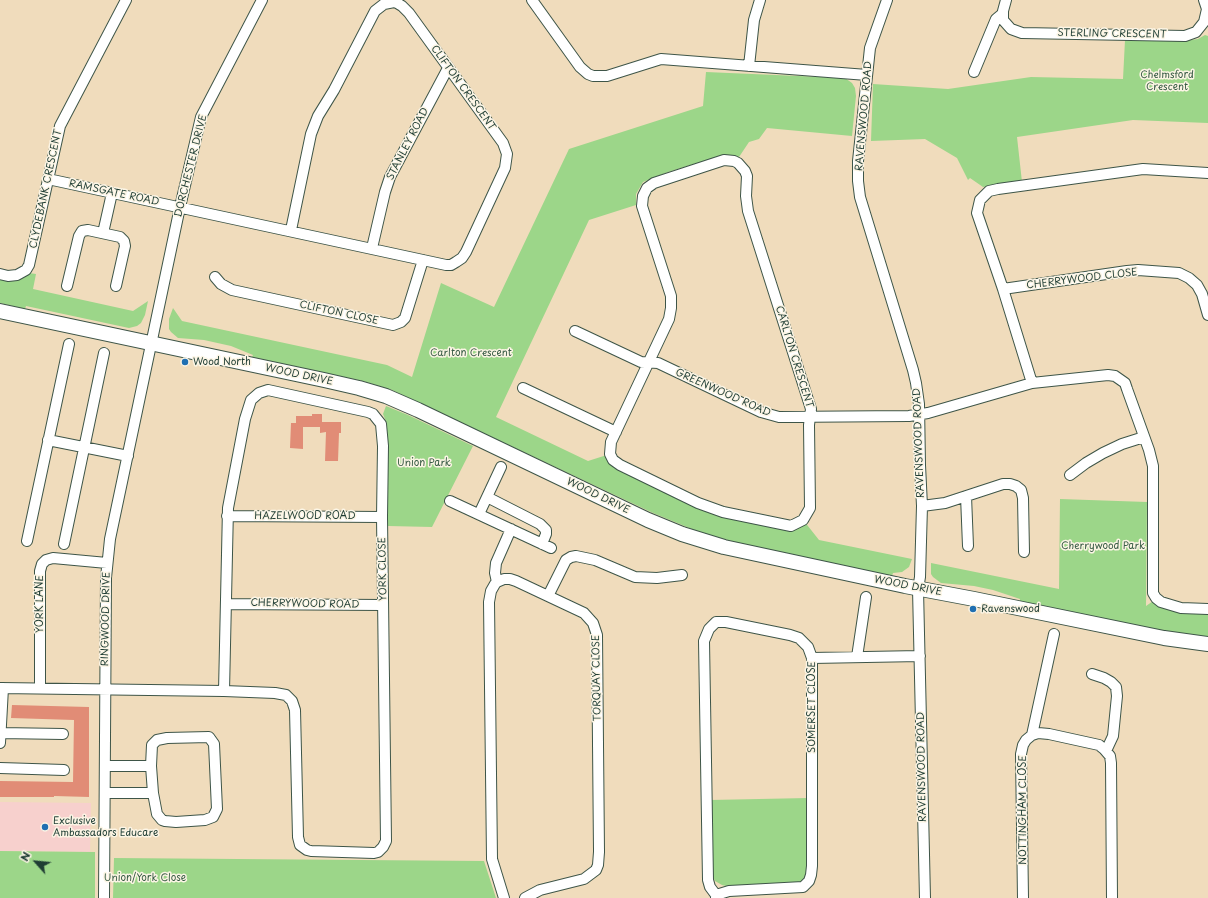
<!DOCTYPE html>
<html>
<head>
<meta charset="utf-8">
<style>
  body { margin:0 }
  #map { position:relative; width:1208px; height:898px; overflow:hidden; background:#f0dcbc; font-family:"Playpen Sans",sans-serif }
  canvas { display:block }
  .north { position:absolute; left:16px; top:842px; width:40px; height:40px; -webkit-text-stroke:3px #fcf5e5; paint-order:stroke; rotate:297deg; font-size:11px; font-weight:700; line-height:16px; text-align:center; color:#1f3d34 }
  .north::after { content:''; display:block; margin:auto; width:14px; height:18px; background:#1f3d34; clip-path:polygon(50% 0,100% 100%,50% 72%,0 100%) }
</style>
</head>
<body>
<div id="map">
<canvas width="1208" height="898"></canvas>
<div class="north">N</div>
</div>
<script>
const context = document.querySelector('canvas').getContext('2d');
context.lineJoin = 'round';
function paint(path, color) { context.fillStyle = color; context.fill(path, 'evenodd'); }
const toPath = rows => new Path2D(rows.map(r => 'M' + r).join(''));
function trace(path, color, width, dash) { context.strokeStyle = color; context.lineWidth = width; context.lineCap = dash ? 'butt' : 'round'; context.setLineDash(dash || []); context.stroke(path); }
function label(font, color, halo, rows, align = 'center') {
  context.font = font + ' "Playpen Sans",sans-serif'; context.lineWidth = 3; context.setLineDash([]); context.textBaseline = 'middle'; context.strokeStyle = halo; context.fillStyle = color; for (const [text, x, y, turn = 0] of rows) {
    context.save(); context.translate(x, y); context.rotate((+turn || 0) * Math.PI / 180); context.textAlign = isNaN(turn) ? turn : align; if (halo) context.strokeText(text, 0, 0); context.fillText(text, 0, 0); context.restore();
  }
}
paint(toPath([
  [0,802,91,803,90,852,0,851]
]), '#f7d0cd');
paint(toPath([
  [1205,35,1208,36,1208,123,1133,120,1017,137,1022,182,983,187,970,178,968,180,957,158,925,139,871,141,873,84,948,89,1031,77,1123,79,1125,40,1191,40,1198,39],
  [706,72,845,78,852,83,855,88,856,96,852,136,767,128,759,139,749,142,739,157,723,155,668,172,643,182,636,194,636,205,589,220,496,417,588,461,610,454,698,504,791,527,804,521,819,540,912,559,909,567,902,572,893,573,892,576,767,550,704,534,653,513,392,390,363,381,252,357,253,355,231,346,204,340,178,338,171,332,169,329,169,319,173,308,182,321,387,365,412,377,441,283,494,307,569,149,703,106],
  [29,273,36,274,33,289,133,311,148,301,145,315,141,323,137,326,129,328,26,306,25,309,0,303,0,279,12,281,17,280],
  [386,406,408,415,473,446,432,527,388,526,387,424,383,414],
  [1060,499,1147,502,1146,606,1156,599,1208,609,1208,637,1184,635,1020,602,1020,599,993,590,974,586,941,583,933,577,931,574,931,563,1059,589],
  [808,798,809,867,805,879,802,881,795,885,726,886,722,885,715,881,712,874,710,800],
  [0,851,95,852,95,898,0,898],
  [114,858,484,861,496,898,113,898]
]), '#9cd689');
paint(toPath([
  [312,414,322,414,322,422,341,422,341,433,339,433,338,461,325,461,326,432,320,433,320,427,303,427,303,449,290,448,291,423,296,423,296,416,312,416],
  [12,705,89,707,89,797,54,796,54,797,0,797,0,781,73,782,74,720,11,718]
]), '#e18c76');
const street = toPath([
  [532,0,580,67,588,74,593,76,607,76,661,59,867,75],
  [887,0,870,48,858,161,858,181,860,197,913,370,916,383,919,404,920,465,922,506,920,577,918,589,925,898],
  [1006,0,1003,11,1003,20,1011,29,1022,33,1185,36,1196,32,1204,22,1207,9,1204,0],
  [749,66,754,20,760,0],
  [974,72,996,19,1002,14],
  [724,160,734,161,738,163,745,171,747,176,746,196,748,211,811,409,809,425,810,508,803,520,791,526,723,512,698,503,620,465,613,460,610,454,611,442,669,319,671,308,671,296,642,206,643,196,647,188,654,183,724,160],
  [48,179,446,265,451,265,456,262,462,258,466,252,505,168,507,154,503,143,409,13,402,6,397,3,394,2,384,4,375,11,334,90,318,116,311,134,291,230],
  [103,233,112,193],
  [372,248,385,192,390,177,448,68],
  [0,274,8,276,17,275,26,270,29,265,60,126,126,0],
  [215,277,221,284,232,290,393,325,401,322,405,318,423,260],
  [67,286,79,236,82,231,88,230,120,237,124,241,125,246,116,286],
  [1003,289,1127,271,1138,270,1179,273,1189,278,1197,285,1202,294,1208,315],
  [575,331,641,362,658,363,761,412,779,417,909,416,928,413,1032,383,1108,375,1115,376,1125,383,1127,389,1149,450,1153,466,1153,593,1156,598,1161,602,1181,608,1208,609],
  [1032,383,1003,289,977,213,980,200,989,191,998,189,1143,169,1208,173],
  [523,388,616,432],
  [48,440,128,456],
  [1070,475,1086,463,1103,453,1122,444,1144,437],
  [966,496,968,546],
  [487,497,540,524,546,530,546,534,542,544],
  [450,501,551,548],
  [922,506,945,503,1003,484,1010,484,1016,486,1021,490,1023,498,1024,552],
  [479,514,501,467],
  [227,516,382,517],
  [27,541,69,344],
  [64,544,104,353],
  [497,582,495,573,496,563,511,529],
  [548,596,566,560,571,557,576,556,595,560,635,577,657,578,682,575],
  [227,604,383,605],
  [857,657,866,597],
  [812,658,920,656],
  [1092,674,1104,678,1111,682,1116,687,1117,696,1113,736,1106,751],
  [0,688,224,691,275,693,286,695,292,701,295,710,298,837,300,845,307,850,311,851,374,853,378,852,383,847,386,841,382,517,383,446,381,424,373,414,368,412,268,390,259,393,251,400,245,419,228,508,224,691],
  [40,688,40,571,42,564,46,560,53,558,107,563],
  [0,733,63,734],
  [1032,735,1054,634],
  [0,743,3,688],
  [151,766,153,793],
  [0,768,64,770],
  [105,793,153,793,157,814,162,820,165,821,176,822,205,820,213,817,217,809,214,744,209,737,167,738,157,740,152,745,151,766,105,766],
  [716,895,729,891,803,887,809,881,811,875,812,866,812,658,808,647,799,638,790,635,726,622,716,622,709,629,704,641,708,880,710,887,716,895,716,898],
  [104,898,106,578,110,539,180,207,201,117,262,0],
  [504,898,492,859,489,602,491,591,495,584,497,582,504,579,510,579,516,581,584,613,593,623,597,635,599,852,598,865,596,870,584,879,540,890,525,898],
  [1023,898,1021,754,1023,745,1026,740,1032,735,1038,733,1049,734,1099,745,1104,749,1110,756,1111,763,1112,898]
]);
const secondary = toPath([
  [0,311,324,380,359,388,386,396,418,410,648,520,682,534,724,547,905,586,974,599,1164,638,1208,644]
]);
trace(street, '#3e5548', 12);
trace(secondary, '#3e5548', 16);
trace(street, '#fff', 10);
trace(secondary, '#fff', 14);
for (const [x, y, r, color] of [
  [185,362,4,"#1f6fb2"],
  [973,609,4,"#1f6fb2"],
  [45,827,4,"#1f6fb2"]
]) { const dot = new Path2D(); dot.arc(x, y, r, 0, 2 * Math.PI); context.fillStyle = color; context.fill(dot); trace(dot, '#fcf5e5', 1.5); }
label('10px', '#1f3d34', '#fcf5e5', [
  ["STERLING CRESCENT",1112,34,1],
  ["CLIFTON CRESCENT",463,88,54],
  ["RAVENSWOOD ROAD",864,116,-85],
  ["STANLEY ROAD",408,144,-63],
  ["DORCHESTER DRIVE",191,166,-76],
  ["CLYDEBANK CRESCENT",46,189,-78],
  ["RAMSGATE ROAD",114,193,12],
  ["CHERRYWOOD CLOSE",1082,279,-7],
  ["CLIFTON CLOSE",339,313,12],
  ["CARLTON CRESCENT",794,357,73],
  ["WOOD DRIVE",299,375,12],
  ["GREENWOOD ROAD",723,393,24],
  ["RAVENSWOOD ROAD",919,443,-92],
  ["WOOD DRIVE",598,496,26],
  ["HAZELWOOD ROAD",305,516],
  ["YORK CLOSE",383,569,-91],
  ["WOOD DRIVE",908,586,11],
  ["YORK LANE",40,604,-90],
  ["CHERRYWOOD ROAD",305,604,1],
  ["RINGWOOD DRIVE",106,619,-89],
  ["TORQUAY CLOSE",597,678,-91],
  ["SOMERSET CLOSE",812,707,-90],
  ["RAVENSWOOD ROAD",922,767,-91],
  ["NOTTINGHAM CLOSE",1023,810,-90]
]);
label('10px', '#385c45', '#fcf5e5', [
  ["Chelmsford",1167,75],
  ["Crescent",1167,87],
  ["Carlton Crescent",471,353],
  ["Union Park",424,463],
  ["Cherrywood Park",1103,546],
  ["Union/York Close",145,878]
]);
label('10px', '#1f3d34', '#fcf5e5', [
  ["Wood North",193,362],
  ["Ravenswood",981,609],
  ["Exclusive",53,821],
  ["Ambassadors Educare",53,833]
], 'left');
</script>
</body>
</html>
